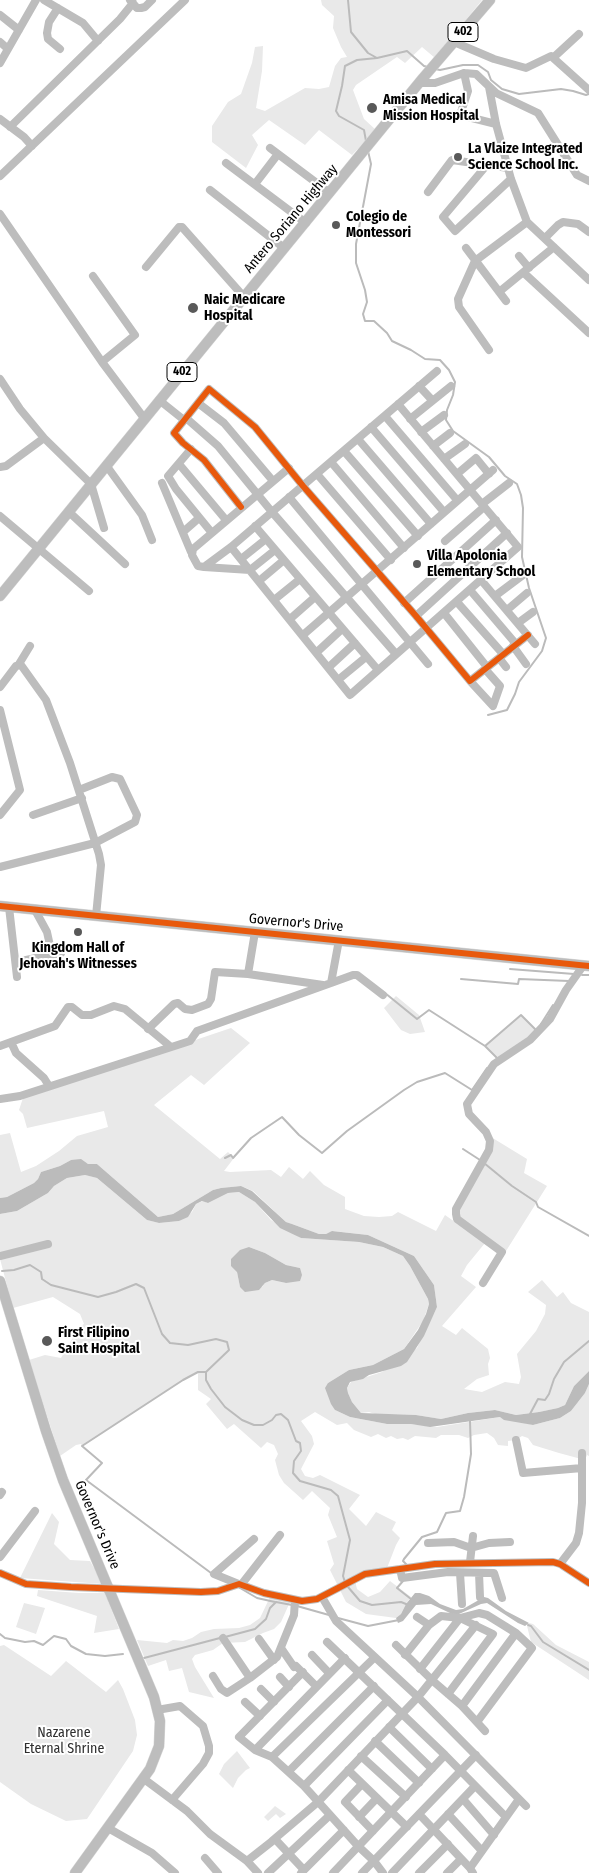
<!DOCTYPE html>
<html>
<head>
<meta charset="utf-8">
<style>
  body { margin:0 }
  canvas { display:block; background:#fff }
</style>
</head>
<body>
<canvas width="589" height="1873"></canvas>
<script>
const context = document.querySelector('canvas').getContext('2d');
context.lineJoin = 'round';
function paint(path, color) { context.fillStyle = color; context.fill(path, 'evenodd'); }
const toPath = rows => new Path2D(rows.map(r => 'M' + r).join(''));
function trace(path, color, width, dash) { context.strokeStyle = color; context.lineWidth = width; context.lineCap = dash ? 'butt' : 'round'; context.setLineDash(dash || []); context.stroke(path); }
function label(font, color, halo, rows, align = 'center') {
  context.font = font + ' "Fira Sans Condensed",sans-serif'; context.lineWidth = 4; context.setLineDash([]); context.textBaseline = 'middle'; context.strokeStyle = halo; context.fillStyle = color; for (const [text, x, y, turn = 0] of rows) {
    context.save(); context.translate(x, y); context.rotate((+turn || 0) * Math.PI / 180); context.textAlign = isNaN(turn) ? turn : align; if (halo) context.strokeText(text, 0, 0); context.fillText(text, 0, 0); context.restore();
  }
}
paint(toPath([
  [321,0,482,0,435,58,422,47,405,63,397,57,356,85,353,90,364,119,376,130,352,155,319,130,305,145,269,120,252,135,258,145,246,168,212,142,212,126,228,102,241,94,252,63,255,47,263,46,262,71,256,108,265,111,305,88,319,89,329,87,335,66,341,58,347,57,341,47,333,28,334,16,322,5],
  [396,996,419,1015,425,1032,410,1034,401,1030,384,1008],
  [521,1015,536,1030,525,1041,497,1058,485,1046],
  [231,1028,250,1043,204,1085,191,1075,154,1105,220,1159,228,1152,234,1158,224,1171,230,1172,271,1170,281,1177,289,1167,303,1179,310,1171,324,1185,345,1197,345,1209,364,1216,379,1217,392,1216,398,1212,436,1231,445,1215,485,1243,467,1265,461,1276,476,1287,442,1326,456,1335,462,1328,488,1349,490,1358,488,1364,489,1375,477,1379,464,1389,482,1392,505,1382,519,1384,521,1377,517,1354,536,1331,545,1314,546,1305,528,1292,542,1280,557,1297,563,1292,571,1303,589,1312,589,1371,574,1386,565,1405,558,1408,539,1412,516,1415,495,1410,468,1413,441,1419,416,1415,375,1414,369,1412,361,1413,352,1402,348,1393,347,1388,351,1382,382,1372,417,1348,437,1307,434,1285,414,1256,368,1235,333,1231,326,1234,319,1234,292,1224,286,1222,253,1191,241,1186,221,1188,213,1190,173,1214,158,1217,97,1164,88,1164,71,1160,60,1166,41,1172,38,1179,34,1183,7,1197,0,1198,0,1135,10,1133,21,1172,36,1166,59,1151,77,1136,108,1127,104,1111,27,1128,23,1114,19,1110,23,1098],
  [491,1137,527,1159,524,1173,547,1186,506,1251,462,1222,458,1215,460,1205],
  [85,1175,97,1178,147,1220,159,1223,179,1221,192,1212,196,1204,203,1201,208,1203,228,1193,239,1192,255,1202,271,1220,301,1238,359,1242,383,1247,403,1256,410,1266,428,1299,429,1304,423,1321,404,1349,373,1365,349,1370,328,1383,335,1410,350,1417,387,1424,411,1424,437,1427,500,1417,533,1425,560,1418,571,1411,585,1393,589,1384,589,1456,587,1455,585,1460,559,1453,533,1445,528,1438,522,1436,516,1440,508,1441,508,1446,498,1445,494,1438,487,1433,474,1435,468,1438,459,1435,441,1435,436,1438,415,1436,408,1440,403,1438,397,1439,391,1436,386,1438,378,1434,371,1437,354,1430,347,1423,337,1425,315,1412,301,1421,312,1436,314,1444,301,1469,305,1476,313,1478,320,1475,360,1495,349,1509,366,1526,376,1512,396,1522,392,1530,400,1538,396,1545,387,1568,354,1577,357,1589,368,1597,380,1592,390,1581,411,1597,406,1604,401,1614,396,1618,366,1614,346,1602,330,1570,334,1564,327,1541,337,1537,328,1515,330,1508,312,1491,303,1500,284,1483,279,1475,275,1460,278,1454,274,1445,267,1442,261,1448,234,1424,227,1429,206,1404,211,1399,198,1390,198,1372,183,1380,82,1446,81,1444,76,1445,60,1456,29,1360,45,1355,61,1358,79,1327,84,1324,80,1314,53,1297,13,1308,0,1259,0,1214,17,1211,48,1193,54,1186,67,1178],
  [249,1247,265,1253,286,1265,300,1268,286,1283,272,1280,265,1283,262,1287,240,1287,237,1272],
  [52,1513,59,1522,54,1544,70,1560,90,1561,103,1584,20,1578],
  [38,1590,79,1593,105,1593,119,1629,94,1633,97,1616,37,1596],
  [270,1597,290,1602,281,1622,274,1629,263,1633,245,1642,223,1643,213,1650,195,1655,192,1659,195,1667,214,1698,222,1708,214,1698,189,1692,182,1668,169,1671,166,1660,148,1666,137,1640,167,1643,173,1640,183,1641,192,1638,201,1632,214,1629,239,1628,250,1625,260,1618],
  [24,1603,45,1608,36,1634,16,1627],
  [529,1623,533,1624,556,1645,589,1662,589,1680,531,1642,527,1626],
  [4,1645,51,1676,66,1661,106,1692,118,1680,123,1689,135,1720,137,1735,133,1751,87,1819,66,1821,31,1804,0,1782,0,1646],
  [237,1751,250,1768,246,1770,238,1778,233,1788,219,1774,224,1764],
  [275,1806,286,1814,280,1818,276,1814,268,1821,264,1817]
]), '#e9e9e9');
paint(toPath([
  [81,1159,88,1164,97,1164,158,1217,173,1214,213,1190,221,1188,241,1186,252,1191,286,1222,292,1224,319,1234,326,1234,332,1231,368,1235,414,1256,434,1285,437,1307,424,1336,407,1362,401,1366,369,1375,363,1379,350,1382,347,1388,348,1393,352,1402,361,1413,416,1415,441,1419,468,1413,495,1410,516,1415,539,1412,558,1408,565,1405,574,1386,589,1371,589,1384,585,1393,571,1411,560,1418,533,1425,504,1420,500,1417,430,1427,411,1424,387,1424,350,1417,335,1410,331,1404,325,1388,328,1383,349,1370,373,1365,404,1349,418,1330,426,1314,429,1304,428,1299,410,1266,403,1256,383,1247,359,1242,301,1238,280,1228,255,1202,239,1192,228,1193,208,1203,202,1201,196,1204,188,1217,179,1221,159,1223,147,1220,97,1178,85,1175,67,1178,54,1186,48,1193,17,1211,0,1214,0,1198,7,1197,34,1183,38,1179,41,1172,60,1166,71,1160],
  [249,1247,265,1253,286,1265,300,1268,302,1275,300,1281,286,1283,272,1280,265,1283,259,1290,245,1292,240,1287,237,1272,231,1266,231,1259,240,1250],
  [415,1593,420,1593,429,1596,440,1604,456,1610,463,1609,484,1597,488,1598,506,1611,529,1623,525,1626,518,1623,487,1603,481,1604,459,1614,452,1614,431,1604,416,1605,403,1621,398,1623,396,1618,401,1614,406,1604]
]), '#bbb');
trace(toPath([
  [348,0,351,32,368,53,377,58,407,51,424,66,428,67],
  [435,69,440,70,463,65,478,65,488,72,491,80,502,89,519,94,561,89,573,91,586,95,589,94],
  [366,141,364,130,339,116,336,111,342,86,345,66,357,60,377,58],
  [368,151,371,164,356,244,356,263,365,290,367,302,363,314,365,321,374,321,387,333,392,341,411,350,425,359,440,360,449,370,455,382,453,395,447,410,446,420,453,431,489,457,505,476,517,484,521,495,523,508,522,557,529,588,546,638,542,651,519,682,515,694,507,710,488,715],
  [510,969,574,974],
  [582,975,589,975],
  [461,979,518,984,519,979,569,981],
  [385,993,417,1019,429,1010,485,1046,497,1058],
  [541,1024,553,1005],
  [485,1046,521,1015,536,1030],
  [463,1149,480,1160],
  [225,1158,231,1155,233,1158,251,1138,282,1117,299,1135,322,1153,347,1131,404,1090,417,1082,445,1073,472,1090,487,1068],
  [484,1163,512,1186,536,1202,538,1207,589,1236],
  [2,1271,14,1270,30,1265,41,1272,42,1279,51,1285,98,1297,116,1292,136,1284,144,1288,162,1334,170,1343,188,1345,216,1339,227,1342,229,1350,206,1372,206,1380,211,1389,225,1407,242,1420,254,1425,263,1425,272,1420,276,1415,281,1414,288,1420,296,1441,300,1443,301,1451,294,1461,293,1473,300,1481,331,1490,338,1496,350,1540,343,1576,345,1582],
  [206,1372,198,1372,183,1380,82,1446,102,1463,86,1480,211,1573],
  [530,1414,538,1399,545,1400,549,1394,554,1379,564,1362,589,1341],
  [407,1565,403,1561,404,1559,422,1537,437,1532,446,1513,460,1511,464,1497,471,1454,470,1421],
  [403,1581,397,1588,411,1599],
  [348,1587,360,1601,372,1605,401,1602,406,1604],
  [240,1588,257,1598,275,1602],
  [297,1606,329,1615],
  [338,1618,368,1626,399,1620],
  [528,1625,531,1626,543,1642,589,1670],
  [0,1634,5,1638,25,1642,34,1641,43,1645,54,1636,66,1639,71,1646,86,1654,105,1656,123,1654],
  [225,1637,255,1629,266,1619,270,1608,276,1602,292,1605],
  [144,1658,220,1638]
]), '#bbb', 2);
const major = toPath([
  [0,596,423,78,490,0],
  [0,906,589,966],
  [0,1281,46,1431,63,1480,154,1697,160,1721,159,1746,150,1769,75,1873]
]);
trace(major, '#dbdbdb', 11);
trace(toPath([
  [44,0,83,23,98,41],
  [130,0,137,8,141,8,145,7,152,0],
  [58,8,49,22,47,33,48,39,60,49],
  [0,15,19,30],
  [0,42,8,49],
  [454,42,494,59,526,68,551,56,589,90],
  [554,57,579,34],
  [0,63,36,0],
  [464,73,468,91,460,115,496,124],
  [419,83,435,83,464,73,476,74,496,93,538,113,577,175,589,181],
  [489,87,496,124,511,179,527,222,475,261,458,299,459,307,489,350],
  [0,119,24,137,32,146],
  [10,127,120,19,133,3,132,0],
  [270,148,330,193],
  [226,163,306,223],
  [486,166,443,217,455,231,511,179],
  [0,176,185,0],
  [255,184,278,154],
  [210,190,284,248],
  [428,192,452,160,508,168],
  [0,214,102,362,144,418],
  [527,222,589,280],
  [545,238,558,225,563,222,578,224,589,232],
  [466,248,506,301],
  [519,256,529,268],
  [146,267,179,227,182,227,244,297],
  [524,273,589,333],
  [93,276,135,335,102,362],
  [499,292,554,247],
  [0,379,20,409,44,438,6,466,0,467],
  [419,386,432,400],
  [159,400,184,420],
  [198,403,224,423,273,481],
  [385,416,457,500],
  [186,418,218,446,272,512,396,654],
  [410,419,451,386],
  [371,427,444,512],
  [421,432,444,415],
  [44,438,91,484,104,528],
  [358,439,431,524],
  [433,446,450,433],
  [191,449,168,476,176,489,212,533],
  [344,451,418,536],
  [444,459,465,444],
  [331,462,404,548],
  [179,464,226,520],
  [106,465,142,515,152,540],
  [289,468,193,549,192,555,198,566,204,567,231,547,437,371],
  [317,474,391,560],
  [457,474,476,458,489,474],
  [162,483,191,552],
  [289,497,428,664],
  [482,504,509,483],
  [241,507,204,460,183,443,174,433,209,389,255,427,303,486,416,616,470,681,528,635],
  [69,512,125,564],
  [0,516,89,591],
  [255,526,378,670],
  [183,532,199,518],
  [445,541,484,507],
  [231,547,350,695,518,547,398,404],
  [241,559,266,539],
  [204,567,250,570,275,550],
  [481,580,535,644],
  [259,581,284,560],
  [470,590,516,644],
  [495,596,523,575],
  [274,600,300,579],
  [457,602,503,654],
  [404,603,496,520],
  [507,610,527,593],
  [444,613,487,667],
  [416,616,507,533],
  [290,619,315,597],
  [518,623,533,612],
  [303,635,493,470],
  [513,646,526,664],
  [317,652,342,629],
  [499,658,506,667],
  [19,664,30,646],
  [329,667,355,643],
  [338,680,366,657],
  [470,681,493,706,500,686,485,669],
  [0,687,16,666,21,665,46,700,70,763,99,854,101,865,96,916],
  [0,710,20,790,0,815],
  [33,815,82,798],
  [0,867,95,843,135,822,137,815,120,779,112,777,79,790],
  [9,907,17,977],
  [35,910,47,932,52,955],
  [16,962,61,953],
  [248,974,323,985],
  [331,983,353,975,357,975,383,995],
  [148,1029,174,1004,178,1003,185,1009,192,1010,208,1004,211,999,215,972,248,974,255,932],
  [11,1042,16,1053,44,1078,49,1086],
  [0,1046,55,1026,68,1007,72,1007,82,1015,91,1015,114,1006,125,1009,171,1047],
  [0,1099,20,1096,190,1041,197,1031,331,983,339,940],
  [0,1256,48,1244],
  [483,1283,502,1252,457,1219,456,1214,456,1209,489,1150,490,1141,486,1132,469,1114,467,1104,494,1064,530,1040,550,1019,566,990,583,966],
  [516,1440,523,1473,582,1468],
  [0,1495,2,1492],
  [254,1539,214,1574,241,1585,280,1535],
  [428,1543,454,1542,471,1548,489,1543,510,1542],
  [0,1557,35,1511],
  [470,1562,473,1536],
  [560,1564,576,1543,579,1533,582,1503,582,1453],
  [400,1569,402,1578,448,1572,494,1573,502,1598],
  [0,1573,26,1584,71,1587,201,1592,218,1591,239,1584,264,1593,302,1601,317,1599,365,1574,435,1564,553,1562,560,1564,589,1583],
  [460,1573,462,1604],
  [479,1573,480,1597],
  [322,1597,336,1621,418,1697,526,1806],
  [417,1617,429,1625],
  [223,1638,250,1678,277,1657,294,1615,295,1600],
  [259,1639,274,1660],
  [327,1642,445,1755,506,1817],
  [396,1645,433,1681,462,1706,485,1731],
  [281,1648,294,1667],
  [312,1655,329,1673],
  [405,1655,429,1625,441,1616,460,1618,493,1634,448,1694],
  [345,1658,255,1750,272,1757,304,1786,358,1846,374,1861,383,1873],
  [296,1666,316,1686],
  [420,1669,460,1618,479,1613,487,1615,516,1633,462,1706],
  [213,1676,221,1689,227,1693,250,1678],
  [280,1677,289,1687],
  [261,1689,274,1702],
  [245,1702,260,1716],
  [157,1710,180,1706,203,1726,209,1746,209,1753,203,1764,172,1800],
  [477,1722,532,1648,516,1633],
  [389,1727,432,1769],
  [375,1741,419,1783],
  [255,1750,239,1737,303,1672],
  [361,1756,406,1797],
  [272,1757,375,1657],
  [348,1770,407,1827],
  [289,1771,374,1686],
  [144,1779,187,1811,210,1834,247,1861,258,1873],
  [362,1784,345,1802,373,1831],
  [304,1786,388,1700],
  [463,1799,494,1835],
  [419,1814,470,1868],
  [448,1814,482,1851],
  [359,1817,377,1798],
  [108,1828,152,1853,175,1873],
  [272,1841,318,1802,418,1697,476,1625],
  [205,1858,218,1873],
  [247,1861,275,1839,304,1870],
  [268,1873,330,1815],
  [301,1873,344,1830],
  [333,1873,445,1755],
  [362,1873,476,1755],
  [392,1873,475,1786],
  [419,1873,448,1844],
  [447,1873,461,1859],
  [473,1873,470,1868,519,1799]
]), '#bdbdbd', 8);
trace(major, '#bdbdbd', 10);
trace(toPath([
  [241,507,204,460,183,443,174,433,209,389,255,427,303,486,416,616,470,681,528,635],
  [0,906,589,966],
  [0,1573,26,1584,71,1587,201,1592,218,1591,239,1584,264,1593,302,1601,317,1599,365,1574,435,1564,553,1562,560,1564,589,1583]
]), '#e8590c', 6);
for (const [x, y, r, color] of [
  [372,108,6,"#595959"],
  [458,157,5,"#595959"],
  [336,225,5,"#595959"],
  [193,308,6,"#595959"],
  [417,564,5,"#595959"],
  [78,932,5,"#595959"],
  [47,1341,6,"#595959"]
]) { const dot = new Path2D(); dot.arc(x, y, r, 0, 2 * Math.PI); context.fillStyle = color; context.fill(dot); trace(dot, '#fff', 2); }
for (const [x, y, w] of [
  [463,32,30],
  [182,372,30]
]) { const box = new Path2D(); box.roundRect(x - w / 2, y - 9.5, w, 19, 4); context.fillStyle = '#fff'; context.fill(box); trace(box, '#000', 1); }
label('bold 12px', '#000', null, [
  ["402",463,32],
  ["402",182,372]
]);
label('bold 14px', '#000', '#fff', [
  ["Amisa Medical",383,100],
  ["Mission Hospital",383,116],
  ["La Vlaize Integrated",468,149],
  ["Science School Inc.",468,165],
  ["Colegio de",346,217],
  ["Montessori",346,233],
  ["Naic Medicare",204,300],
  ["Hospital",204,316],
  ["Villa Apolonia",427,556],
  ["Elementary School",427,572],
  ["Kingdom Hall of",78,948,"center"],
  ["Jehovah's Witnesses",78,964,"center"],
  ["First Filipino",58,1333],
  ["Saint Hospital",58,1349]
], 'left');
label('14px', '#000', '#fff', [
  ["Antero Soriano Highway",291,219,-50],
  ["Governor's Drive",296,923,5],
  ["Governor's Drive",97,1525,67]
]);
label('14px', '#2e2e2e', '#fff', [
  ["Nazarene",64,1733],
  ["Eternal Shrine",64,1749]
]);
</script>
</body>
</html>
